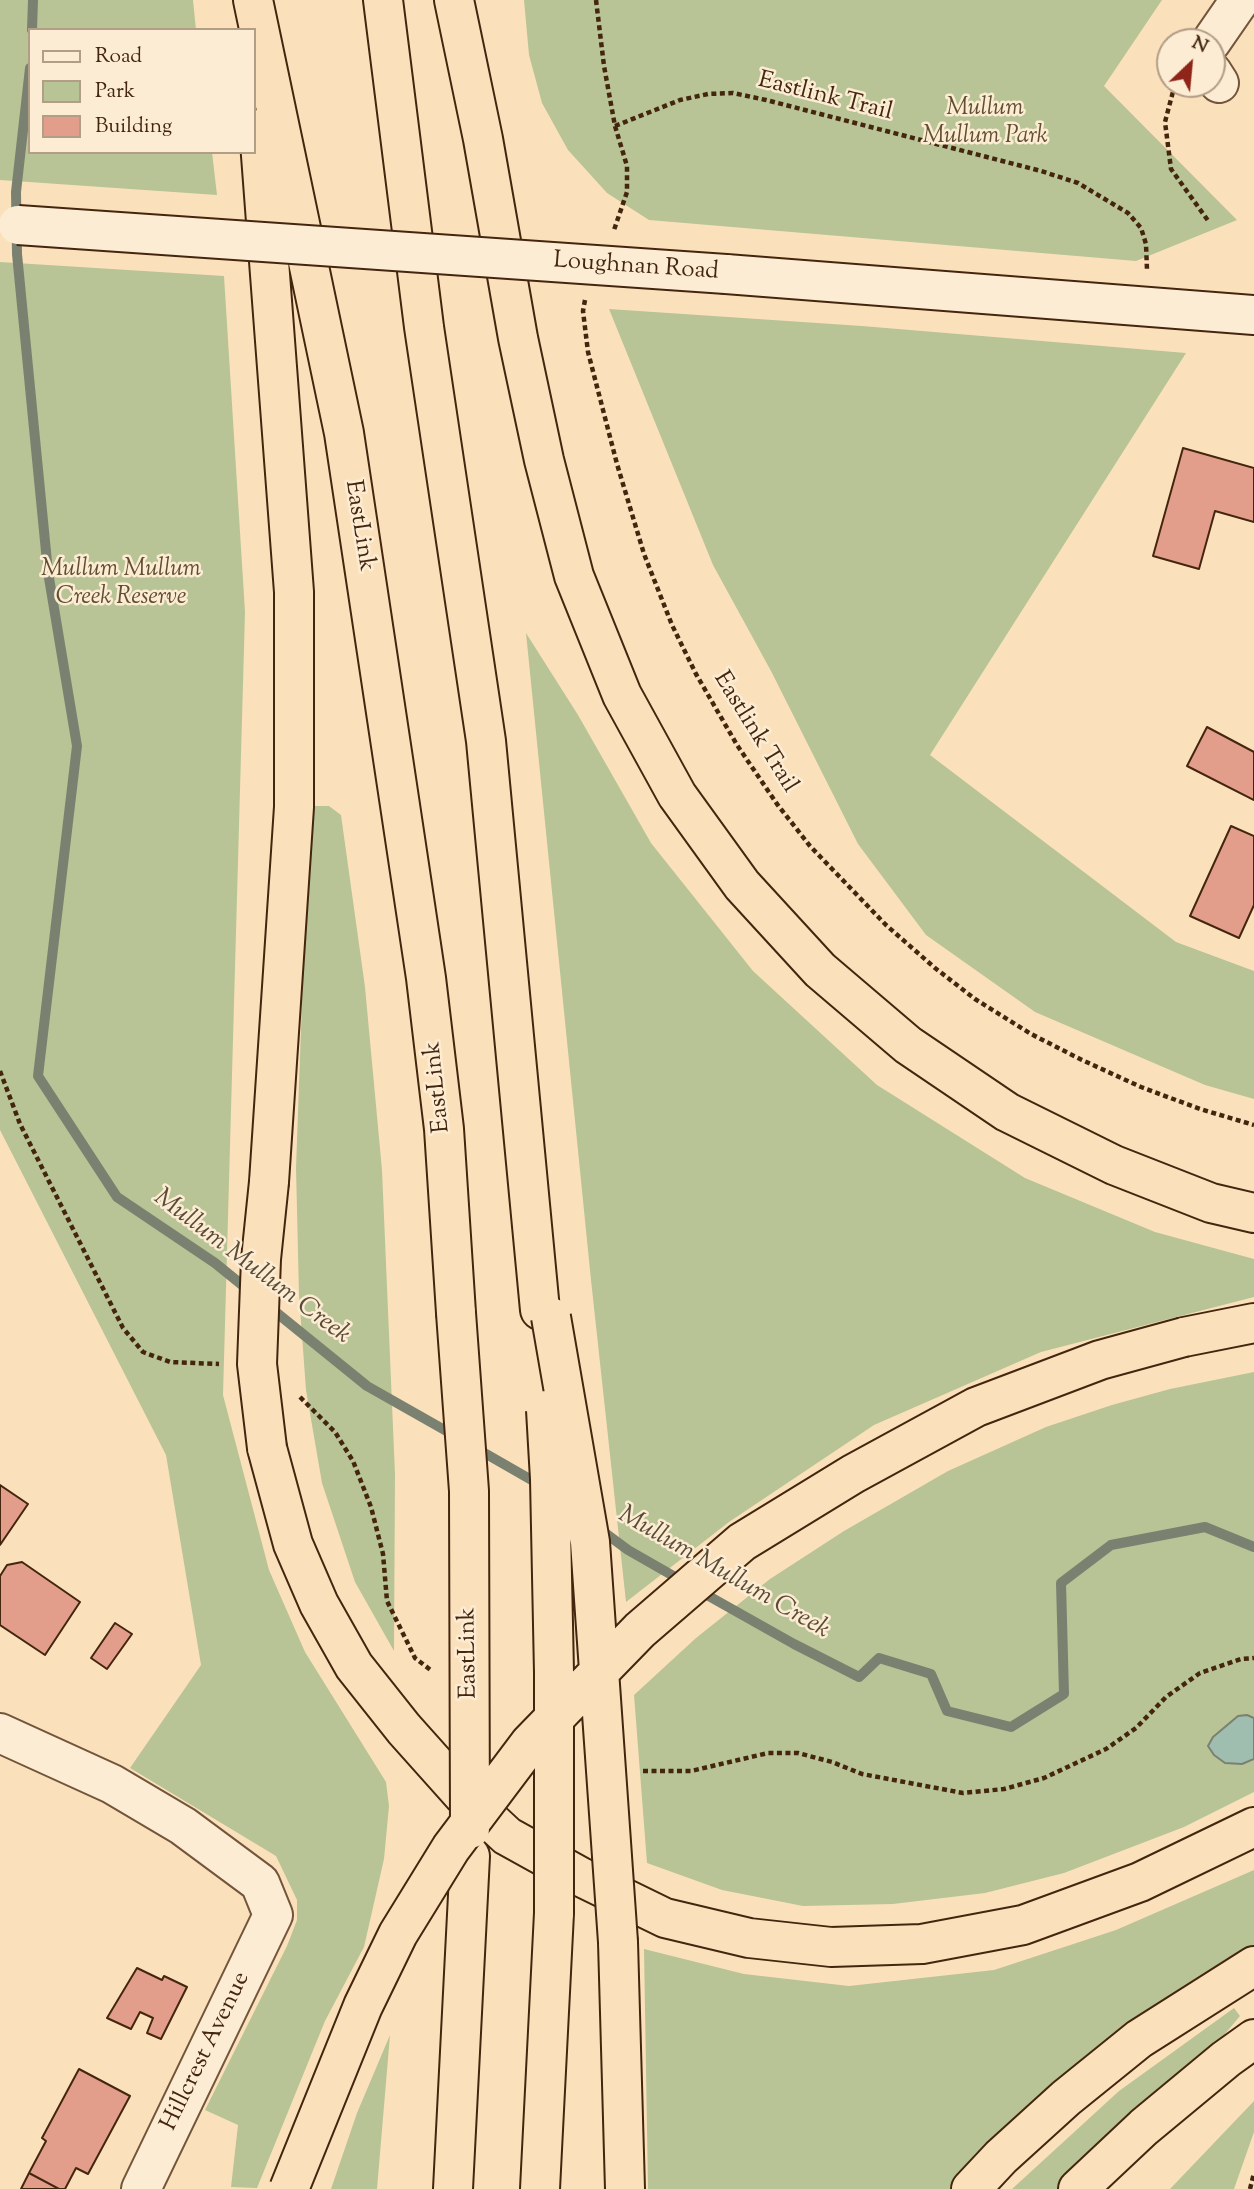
<!DOCTYPE html>
<html>
<head>
<meta charset="utf-8">
<style>
  body { margin:0 }
  #map { position:relative; width:1254px; height:2189px; overflow:hidden; background:#fbe1bb; font-family:"Sorts Mill Goudy",serif }
  canvas { display:block }
  .legend { position:absolute; left:28px; top:28px; width:228px; height:126px; box-sizing:border-box; background:#fcecd3; border:2px solid #b29d85; margin:0; padding:9px 12px; list-style:none; font-size:21px; color:#44260f }
  .legend li { display:flex; align-items:center; gap:14px; height:35px }
  .legend b { width:35px; border:2px solid #b29d85 }
  .north { position:absolute; left:1156px; top:28px; width:70px; height:70px; box-sizing:border-box; background:#fcecd3; border:2px solid #b29d85; border-radius:50%; rotate:26deg; font-size:19px; font-weight:700; line-height:28px; text-align:center; color:#44260f }
  .north::after { content:''; display:block; margin:auto; width:24px; height:32px; background:#8f2418; clip-path:polygon(50% 0,100% 100%,50% 72%,0 100%) }
</style>
</head>
<body>
<div id="map">
<canvas width="1254" height="2189"></canvas>
<ul class="legend">
<li><b style="height:9px;background:#fcecd3"></b>Road</li>
<li><b style="height:19px;background:#b8c495"></b>Park</li>
<li><b style="height:19px;background:#e29e8b"></b>Building</li>
</ul>
<div class="north">N</div>
</div>
<script>
const context = document.querySelector('canvas').getContext('2d');
context.lineJoin = 'round';
function paint(path, color) { context.fillStyle = color; context.fill(path, 'evenodd'); }
const toPath = rows => new Path2D(rows.map(r => 'M' + r).join(''));
function trace(path, color, width, dash) { context.strokeStyle = color; context.lineWidth = width; context.lineCap = dash ? 'butt' : 'round'; context.setLineDash(dash || []); context.stroke(path); }
function label(font, color, halo, rows, align = 'center') {
  context.font = font + ' "Sorts Mill Goudy",serif'; context.lineWidth = 5; context.setLineDash([]); context.textBaseline = 'middle'; context.strokeStyle = halo; context.fillStyle = color; for (const [text, x, y, turn = 0] of rows) {
    context.save(); context.translate(x, y); context.rotate((+turn || 0) * Math.PI / 180); context.textAlign = isNaN(turn) ? turn : align; if (halo) context.strokeText(text, 0, 0); context.fillText(text, 0, 0); context.restore();
  }
}
paint(toPath([
  [0,0,193,0,196,30,30,30,30,152,212,152,217,195,0,180],
  [524,0,1162,0,1104,86,1237,220,1136,261,649,220,607,193,568,150,542,103,529,55],
  [0,262,224,276,245,612,223,1395,269,1570,305,1652,386,1782,389,1806,384,1859,364,1947,325,2021,257,2188,231,2187,238,2125,205,2110,287,1946,297,1920,297,1900,276,1856,130,1768,201,1665,166,1455,0,1130],
  [609,309,862,326,1186,353,930,755,1176,942,1254,971,1254,1099,1205,1085,1035,1012,926,935,858,844,771,671,713,565],
  [526,633,578,715,651,843,753,971,877,1085,1025,1178,1155,1232,1254,1259,1254,1297,1041,1352,874,1425,729,1522,626,1602,591,1280],
  [309,806,329,806,341,815,365,987,382,1170,395,1474,394,1651,355,1582,322,1483,306,1390,299,1295,296,1168],
  [1254,1372,1254,1792,1184,1827,1064,1873,985,1893,893,1904,803,1906,722,1890,647,1863,634,1695,696,1638,770,1579,844,1531,948,1471,1046,1427,1112,1405,1170,1389],
  [1254,1870,1254,1946,1104,2045,953,2189,648,2189,644,1949,744,1974,849,1986,994,1970,1116,1930],
  [1234,2008,1240,2016,1214,2047,1059,2189,1012,2189,1119,2091],
  [390,2035,377,2189,331,2189,357,2113],
  [1254,2101,1254,2132,1234,2189,1170,2189]
]), '#b8c495');
const water = toPath([
  [1247,1715,1254,1718,1254,1759,1242,1764,1225,1763,1214,1755,1208,1746,1213,1737,1238,1716,1247,1715]
]);
paint(water, '#9fbeb0');
trace(water, '#7b8170', 2);
trace(toPath([
  [32,30,33,0],
  [30,68,16,192,17,254,48,572,77,746,38,1076,117,1197,215,1263,252,1293],
  [267,1305,367,1386,457,1437],
  [474,1447,542,1486],
  [597,1527,628,1550,684,1582],
  [698,1590,794,1644,859,1677,879,1658,931,1674,947,1711,1011,1727,1064,1694,1061,1583,1111,1545,1205,1527,1254,1547]
]), '#7b8170', 10);
const building = toPath([
  [1183,448,1254,468,1254,522,1215,511,1199,569,1153,556,1183,448],
  [1207,727,1254,752,1254,800,1187,766,1207,727],
  [1231,826,1254,836,1254,905,1239,938,1190,916,1231,826],
  [0,1485,28,1504,0,1545,0,1485],
  [22,1562,80,1602,45,1655,0,1625,0,1576,7,1565,22,1562],
  [115,1623,132,1634,107,1669,91,1658,115,1623],
  [137,1968,162,1980,164,1976,187,1987,161,2039,147,2033,153,2018,140,2012,131,2029,107,2018,137,1968],
  [79,2069,130,2096,88,2174,76,2168,65,2189,59,2189,29,2173,46,2141,42,2138,79,2069],
  [29,2173,59,2189,21,2189,29,2173]
]);
paint(building, '#e29e8b');
trace(building, '#44260f', 2);
const minor = toPath([
  [1211,42,1240,0],
  [1212,72,1219,83],
  [0,1733,112,1784,183,1826,260,1883,273,1915,141,2189]
]);
const secondary = toPath([
  [726,274,1254,315]
]);
const motorway = toPath([
  [253,0,344,433,426,978,444,1129,456,1313],
  [383,0,424,327,486,741,540,1310],
  [454,0,483,139,518,338,544,460,574,576,622,695,677,795,742,885,820,970,908,1045,1007,1112,1114,1165,1211,1203,1254,1213],
  [259,129,294,592,294,807,269,1182],
  [1184,1337,1254,1323],
  [267,1448,293,1544,319,1604,354,1666,404,1729,463,1795,507,1836,581,1877,665,1918,749,1938,831,1947,922,1944,1023,1925,1140,1882,1254,1827],
  [618,1942,625,2189],
  [453,2189,470,1856],
  [540,2189,554,1913],
  [971,2189,1001,2157,1066,2098,1139,2039,1254,1966],
  [1078,2189,1144,2127,1226,2059,1254,2039]
]);
trace(minor, '#72553a', 42);
trace(secondary, '#44260f', 42);
trace(motorway, '#44260f', 42);
trace(toPath([
  [596,0,604,66,615,126,627,166,627,192,614,230],
  [1175,84,1165,122,1171,169,1209,222],
  [615,126,680,100,708,94,733,93,766,100,1041,171,1078,183,1128,213,1141,228,1146,244,1147,270],
  [585,300,583,311,588,352,617,464,644,554,672,625,696,674,737,745,777,804,810,846,886,925,935,968,975,999,1031,1034,1082,1060,1141,1087,1200,1109,1254,1125],
  [0,1071,20,1124,123,1328,143,1352,170,1362,219,1364],
  [300,1397,335,1432,353,1461,371,1507,383,1554,387,1601,415,1658,432,1671],
  [643,1771,691,1771,768,1753,798,1753,832,1762,862,1774,963,1793,1004,1789,1044,1778,1106,1749,1136,1728,1166,1697,1200,1673,1241,1659,1254,1658],
  [1250,2189,1254,2173]
]), '#44260f', 4.5, [5, 3.5]);
trace(minor, '#fcecd3', 38);
trace(secondary, '#fcecd3', 38);
trace(motorway, '#fbe1bb', 38);
const secondaryBridge = toPath([
  [18,225,726,274]
]);
const motorwayBridge = toPath([
  [456,1313,469,1491,470,1829],
  [551,1317,590,1542,618,1942],
  [546,1410,550,1479,554,1673,554,1913],
  [267,1448,257,1364,261,1259,269,1182],
  [289,2189,363,2006,398,1934,451,1848,530,1743,640,1630,742,1542,853,1474,976,1407,1100,1360,1184,1337]
]);
trace(secondaryBridge, '#44260f', 42, []);
trace(motorwayBridge, '#44260f', 42, []);
trace(secondaryBridge, '#fcecd3', 38);
trace(motorwayBridge, '#fbe1bb', 38);
label('24px', '#44260f', '#fcecd3', [
  ["Eastlink Trail",825,98,14],
  ["Loughnan Road",636,268,4],
  ["EastLink",358,526,81],
  ["Eastlink Trail",754,733,58],
  ["EastLink",439,1087,-96],
  ["EastLink",470,1653,-91],
  ["Hillcrest Avenue",207,2052,-64]
]);
label('italic 24px', '#614e30', '#fcecd3', [
  ["Mullum",985,110],
  ["Mullum Park",985,138],
  ["Mullum Mullum",121,571],
  ["Creek Reserve",121,599]
]);
label('italic 26px', '#5b4c37', '#fcecd3', [
  ["Mullum Mullum Creek",251,1268,37],
  ["Mullum Mullum Creek",723,1574,30]
]);
</script>
</body>
</html>
